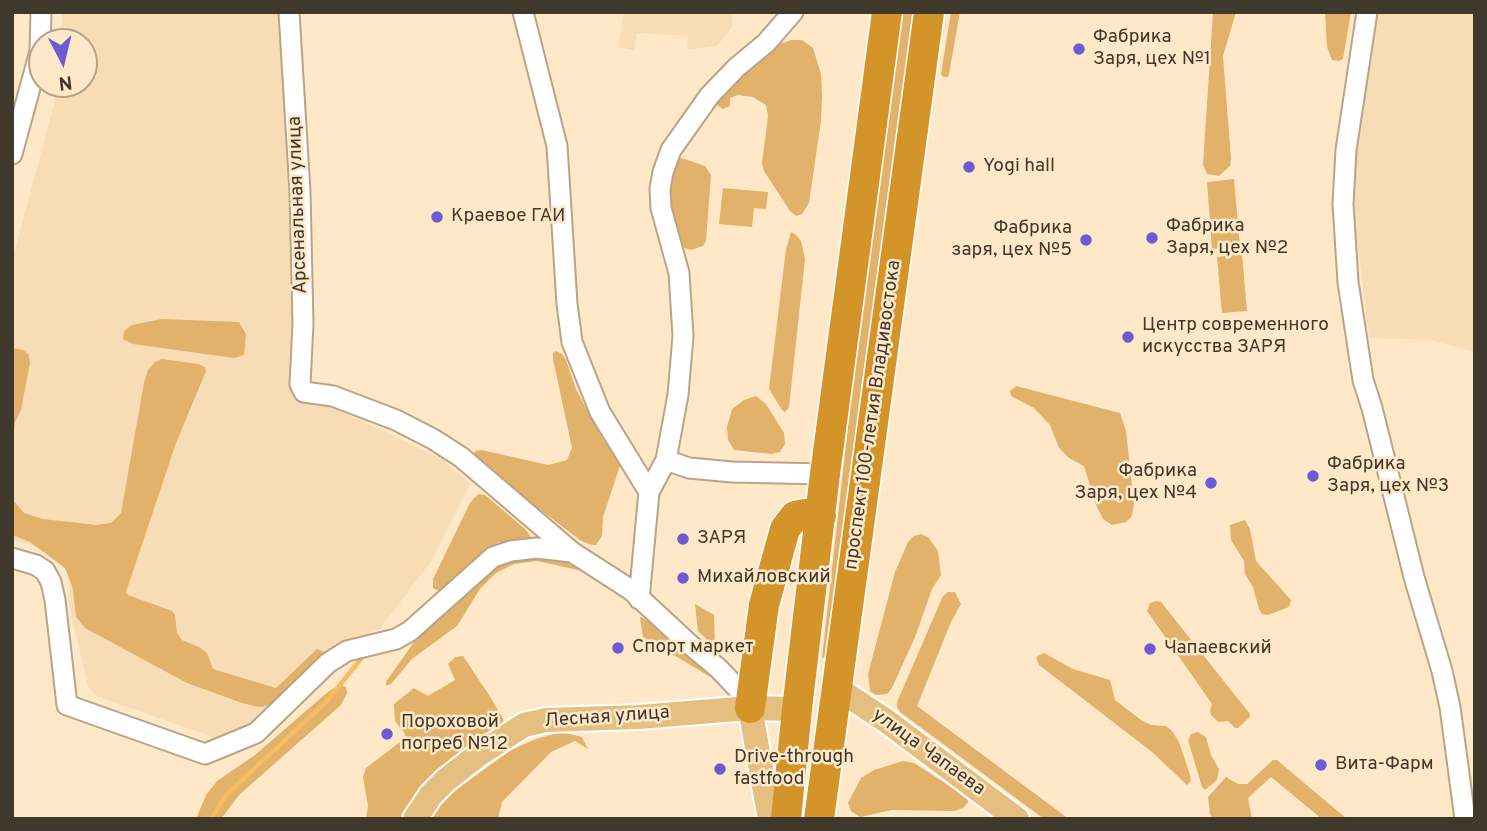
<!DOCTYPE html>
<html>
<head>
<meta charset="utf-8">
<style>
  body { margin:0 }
  #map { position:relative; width:1487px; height:831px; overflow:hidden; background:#ffe8c8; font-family:Overpass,sans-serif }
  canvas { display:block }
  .frame { position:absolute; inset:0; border:14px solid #41382c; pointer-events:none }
  .north { position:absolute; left:28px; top:28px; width:70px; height:70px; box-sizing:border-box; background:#ffe8c8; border:2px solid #b3a28a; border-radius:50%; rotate:173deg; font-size:19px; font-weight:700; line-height:28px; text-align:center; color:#41382c }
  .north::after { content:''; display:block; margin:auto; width:24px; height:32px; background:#6d5bd4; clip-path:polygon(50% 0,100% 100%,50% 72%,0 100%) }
</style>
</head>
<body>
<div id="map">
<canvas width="1487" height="831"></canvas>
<div class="frame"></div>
<div class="north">N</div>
</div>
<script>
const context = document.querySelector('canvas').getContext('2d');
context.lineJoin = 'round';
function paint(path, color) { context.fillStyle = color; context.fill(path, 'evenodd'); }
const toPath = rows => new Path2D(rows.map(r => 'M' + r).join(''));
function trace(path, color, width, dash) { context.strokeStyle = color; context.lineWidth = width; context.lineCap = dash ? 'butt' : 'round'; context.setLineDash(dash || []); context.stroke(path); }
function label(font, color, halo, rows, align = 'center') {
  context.font = font + ' Overpass,sans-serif'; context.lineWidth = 5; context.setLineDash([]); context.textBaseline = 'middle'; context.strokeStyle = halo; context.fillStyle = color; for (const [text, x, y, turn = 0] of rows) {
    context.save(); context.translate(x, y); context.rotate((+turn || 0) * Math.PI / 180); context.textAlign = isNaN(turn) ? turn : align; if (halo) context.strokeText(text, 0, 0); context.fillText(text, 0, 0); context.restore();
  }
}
paint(toPath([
  [62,12,280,12,303,393,442,459,470,484,432,560,380,629,339,644,269,721,218,739,96,696,88,686,69,606,71,558,12,539,12,261,54,104,56,84,84,84,84,42,61,42],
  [624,12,731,12,733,26,717,46,687,50,688,36,637,33,634,50,618,47],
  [1373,12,1475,12,1475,352,1430,340,1369,338,1357,239,1346,230]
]), '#f8dcb6');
paint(toPath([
  [901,12,915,12,873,331,826,657,822,658,859,329],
  [951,12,960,12,949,74,948,77,943,77,941,74],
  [1213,12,1236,12,1223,56,1231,158,1230,166,1219,176,1207,174,1203,165],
  [1325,12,1351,12,1343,59,1339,61,1332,60,1327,47],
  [791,40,802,40,813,48,821,74,822,96,821,121,809,203,802,214,796,216,790,211,764,171,762,163,768,116,766,105,753,97,738,95,730,98,730,106,723,109,718,106,717,102,719,95,776,45],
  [682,158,705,166,711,175,706,241,703,246,691,250,678,246,670,225,667,169,675,160],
  [1234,179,1240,247,1212,249,1207,182],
  [723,188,768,192,766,209,754,208,752,227,719,224],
  [791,232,796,235,801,241,805,259,789,407,785,412,782,410,769,389,786,249],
  [1242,254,1247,311,1222,313,1217,257],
  [162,319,239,322,246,334,244,355,234,358,133,344,123,339,124,331,132,325],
  [13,348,23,350,29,355,30,363,21,410,15,422,12,447],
  [556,351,562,354,566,360,576,389,587,410,604,441,621,463,603,517,602,536,596,545,591,545,580,540,500,479,474,455,475,451,482,450,548,465,567,460,572,448,553,359,553,353],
  [162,359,198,364,205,367,206,371,176,443,126,592,128,595,172,611,175,615,177,633,182,640,199,647,207,653,213,669,276,688,317,649,324,652,326,656,273,705,259,707,242,703,187,683,85,628,76,617,73,589,65,568,30,542,12,535,12,499,24,513,43,519,96,525,111,523,121,513,144,383,148,370,155,362],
  [1016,386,1120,413,1126,431,1134,504,1132,516,1126,522,1112,525,1103,519,1096,505,1084,466,1069,458,1059,448,1050,425,1034,408,1011,396,1010,391],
  [756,396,766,404,784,433,785,444,780,452,771,454,734,450,728,440,727,427,732,409,744,400],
  [479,494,485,495,526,530,531,537,524,541,500,542,495,544,442,590,437,590,433,588,433,579,470,503,474,498],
  [1245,520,1250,529,1256,561,1291,600,1289,607,1268,615,1262,614,1259,609,1253,587,1245,574,1244,561,1231,540,1230,525],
  [921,534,928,537,938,551,941,575,932,589,915,637,892,688,887,694,876,695,870,691,868,674,895,572,908,542,914,536],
  [521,554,558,559,587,572,537,561,514,564,496,573,480,589,457,626,412,659,391,684,386,686,386,682,421,632,491,568],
  [948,592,955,592,961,604,951,622,917,706,1069,819,1044,819,900,712,897,707,897,702,943,596],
  [1156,601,1161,602,1250,714,1250,717,1238,728,1235,728,1228,721,1218,722,1211,715,1210,711,1212,704,1147,611,1150,603],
  [695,604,714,615,715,647,698,631],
  [641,617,656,625,713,676,709,676,643,637,640,618],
  [1044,653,1073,669,1110,680,1115,700,1141,720,1151,725,1166,726,1172,731,1179,742,1190,775,1191,781,1187,785,1152,752,1039,665,1036,657],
  [463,656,491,698,503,719,504,724,407,819,366,819,368,806,363,777,366,768,404,739,405,734,395,721,394,704,414,688,428,696,455,680,448,664,455,657],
  [340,685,346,687,347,693,341,705,239,795,221,819,196,819,206,795,217,781,255,755,329,691],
  [561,732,582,737,588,749,575,741,551,752,502,802,498,819,429,819,432,810,446,797,511,750,536,739],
  [1198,732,1206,737,1211,755,1219,769,1217,780,1205,790,1202,787,1188,740,1191,734],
  [1273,760,1277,760,1347,819,1322,819,1271,777,1248,798,1252,819,1213,819,1210,814,1208,797,1226,777,1238,784,1247,784],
  [903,761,914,763,967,797,968,802,963,808,954,811,892,810,860,817,851,811,848,803,861,778,874,770]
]), '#e2b16a');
trace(toPath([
  [211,819,226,795,326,702,365,654]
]), '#f7bb60', 4.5);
const minor = toPath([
  [289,12,300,192,303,324,300,384,304,392,333,396,396,420,433,439,461,457,572,552,631,590,687,642,718,668,740,691,742,689,750,706],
  [523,12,557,146,567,304,572,342,600,412,649,492],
  [1367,12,1346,150,1343,204,1348,282,1363,380,1372,408,1414,577,1442,671,1450,707,1465,819],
  [12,154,40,51,41,12],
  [666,460,689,468,732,472,825,474],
  [12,558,36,565,45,571,51,582,55,600,67,705,205,754,256,733,328,663,347,651,396,639,410,631,493,557,511,551,537,548,572,552],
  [639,599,649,492,666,460,678,395,683,336,679,273,661,208,660,189,663,172,671,150,710,95,737,67,766,43,793,12]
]);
const major = toPath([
  [838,689,885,720,1017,819],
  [750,708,770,819],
  [415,819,431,795,446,780,478,755,524,725,546,720,639,717,750,708,797,709]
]);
const highway = toPath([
  [750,708,764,605,785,529,795,516,805,514,821,516],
  [786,819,797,709,825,474,887,12],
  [819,819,929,12]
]);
trace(minor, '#baa486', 23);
trace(major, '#fff', 28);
trace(highway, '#fff', 33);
trace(minor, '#fff', 19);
trace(major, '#e5bf7f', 24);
trace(highway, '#d39429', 30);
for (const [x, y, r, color] of [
  [1079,49,7,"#6d5bd4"],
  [969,167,7,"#6d5bd4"],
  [437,217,7,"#6d5bd4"],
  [1152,238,7,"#6d5bd4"],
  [1086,240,7,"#6d5bd4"],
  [1128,337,7,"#6d5bd4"],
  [1313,476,7,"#6d5bd4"],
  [1211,483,7,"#6d5bd4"],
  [683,539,7,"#6d5bd4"],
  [683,578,7,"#6d5bd4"],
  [618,648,7,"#6d5bd4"],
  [1150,649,7,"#6d5bd4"],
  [387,734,7,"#6d5bd4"],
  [1321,765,7,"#6d5bd4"],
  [720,769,7,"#6d5bd4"]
]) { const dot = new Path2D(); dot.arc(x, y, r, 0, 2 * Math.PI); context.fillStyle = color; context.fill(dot); trace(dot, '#ffe8c8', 2.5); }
label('19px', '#41382c', '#ffe8c8', [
  ["Фабрика",1093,38],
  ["Заря, цех №1",1093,60],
  ["Yogi hall",983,167],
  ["Краевое ГАИ",451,217],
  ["Фабрика",1166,227],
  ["Заря, цех №2",1166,249],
  ["Фабрика",1072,229,"right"],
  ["заря, цех №5",1072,251,"right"],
  ["Центр современного",1142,326],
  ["искусства ЗАРЯ",1142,348],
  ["Фабрика",1327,465],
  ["Заря, цех №3",1327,487],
  ["Фабрика",1197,472,"right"],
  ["Заря, цех №4",1197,494,"right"],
  ["ЗАРЯ",697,539],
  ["Михайловский",697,578],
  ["Спорт маркет",632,648],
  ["Чапаевский",1164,649],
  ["Пороховой",401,723],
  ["погреб №12",401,745],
  ["Drive-through",734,758],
  ["fastfood",734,780],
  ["Вита-Фарм",1335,765]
], 'left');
label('19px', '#41382c', '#ffe8c8', [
  ["Арсенальная улица",299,205,-92],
  ["проспект 100-летия Владивостока",874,415,-82],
  ["Лесная улица",607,718,-4],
  ["улица Чапаева",928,753,36]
]);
</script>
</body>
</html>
